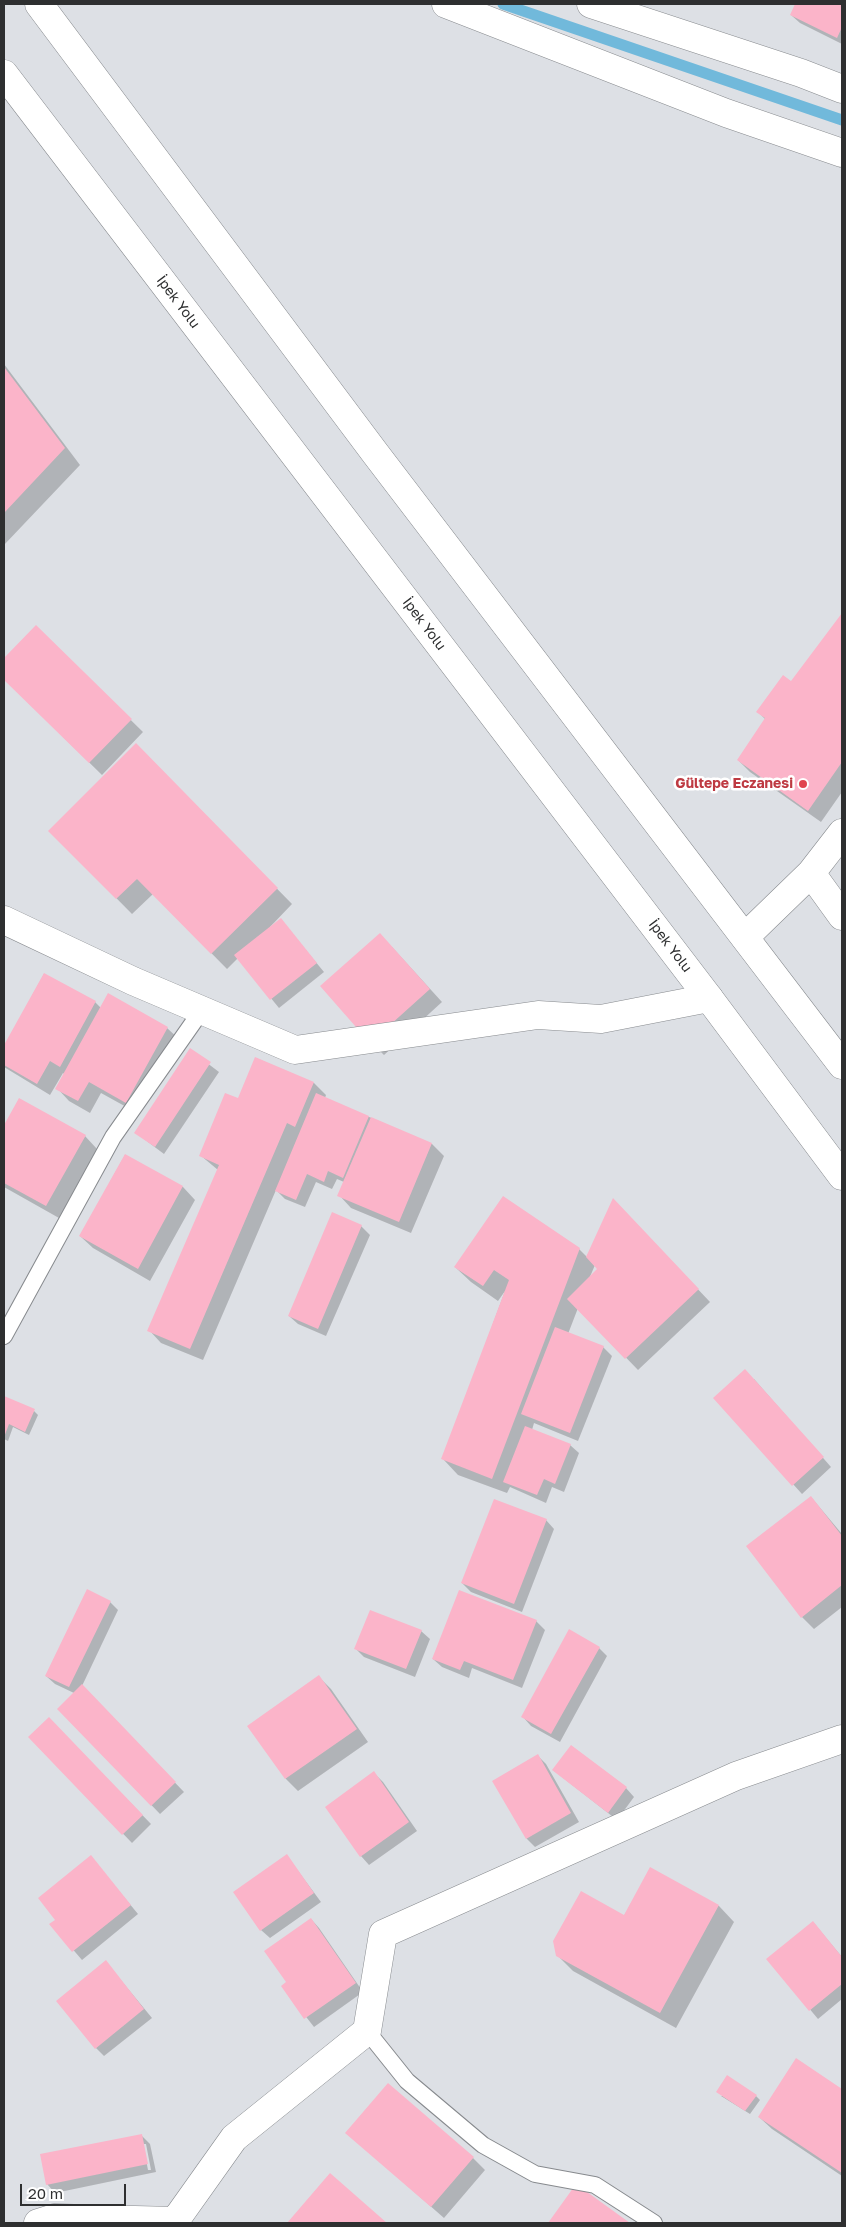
<!DOCTYPE html>
<html>
<head>
<meta charset="utf-8">
<style>
  body { margin:0 }
  #map { position:relative; width:846px; height:2227px; overflow:hidden; background:#dde0e5; font-family:"Golos Text",sans-serif }
  canvas { display:block }
  .frame { position:absolute; inset:0; border:5px solid #2e2f30; pointer-events:none }
  .scale { position:absolute; left:20px; top:2184px; width:106px; height:22px; box-sizing:border-box; border:2px solid #2e2f30; border-top:0; padding-left:6px; font-size:15px; line-height:18px; white-space:nowrap; color:#2e2f30; -webkit-text-stroke:4px #fff; paint-order:stroke }
</style>
</head>
<body>
<div id="map">
<canvas width="846" height="2227"></canvas>
<div class="frame"></div>
<div class="scale">20 m</div>
</div>
<script>
const context = document.querySelector('canvas').getContext('2d');
context.lineJoin = 'round';
function paint(path, color) { context.fillStyle = color; context.fill(path, 'evenodd'); }
const toPath = rows => new Path2D(rows.map(r => 'M' + r).join(''));
function trace(path, color, width, dash) { context.strokeStyle = color; context.lineWidth = width; context.lineCap = dash ? 'butt' : 'round'; context.setLineDash(dash || []); context.stroke(path); }
function label(font, color, halo, rows, align = 'center') {
  context.font = font + ' "Golos Text",sans-serif'; context.lineWidth = 5; context.setLineDash([]); context.textBaseline = 'middle'; context.strokeStyle = halo; context.fillStyle = color; for (const [text, x, y, turn = 0] of rows) {
    context.save(); context.translate(x, y); context.rotate((+turn || 0) * Math.PI / 180); context.textAlign = isNaN(turn) ? turn : align; if (halo) context.strokeText(text, 0, 0); context.fillText(text, 0, 0); context.restore();
  }
}
paint(toPath([
  [796,4,842,4,842,44,800,23,791,15],
  [4,364,80,465,4,545],
  [842,615,842,792,821,822,750,772,738,760,766,720,758,712,792,683],
  [36,627,143,732,102,775,4,679,4,659],
  [136,745,292,904,270,927,271,928,281,920,324,972,279,1008,238,958,227,969,153,894,132,914,50,831],
  [392,947,442,1002,384,1055,371,1042],
  [44,974,95,1002,101,1008,167,1028,180,1040,139,1114,101,1093,90,1113,69,1101,57,1088,64,1074,63,1073,50,1095,4,1067,4,1047],
  [190,1050,219,1072,164,1154,136,1133],
  [256,1058,314,1083,326,1095,325,1098,432,1144,444,1156,411,1233,351,1208,339,1195,344,1182,337,1179,332,1189,316,1182,305,1207,285,1199,276,1190,203,1360,161,1343,149,1330,218,1170,200,1155,238,1100],
  [19,1100,85,1136,97,1149,59,1218,4,1187,4,1127],
  [125,1155,183,1187,195,1200,150,1281,93,1248,80,1236],
  [625,1212,710,1302,638,1370,578,1308,568,1334,603,1347,612,1356,578,1441,534,1423,532,1430,570,1445,579,1453,564,1492,552,1487,546,1503,510,1487,507,1493,458,1475,443,1459,505,1291,498,1301,471,1282,455,1267,579,1249,587,1257],
  [595,1265,599,1270,589,1279],
  [361,1226,370,1235,326,1336,298,1324,289,1316],
  [754,1379,831,1467,802,1494,715,1398],
  [4,1397,34,1411,38,1415,29,1435,13,1427,8,1441,4,1439],
  [811,1497,842,1534,842,1607,814,1629,802,1617],
  [546,1520,554,1529,522,1612,471,1592,462,1583],
  [110,1602,118,1610,82,1686,184,1792,160,1814,59,1709,74,1693,55,1684,46,1676],
  [536,1621,545,1630,522,1688,472,1668,469,1678,442,1667,433,1659],
  [421,1631,430,1639,415,1677,364,1657,355,1648],
  [599,1648,607,1656,560,1742,531,1726,523,1717],
  [319,1677,331,1689,368,1742,298,1791,286,1779,249,1726],
  [49,1719,151,1824,132,1843,30,1737],
  [538,1756,546,1764,579,1822,535,1847,527,1839,493,1781],
  [553,1770,626,1788,634,1797,617,1820],
  [374,1773,383,1782,417,1831,369,1865,361,1856],
  [287,1856,321,1902,270,1938,261,1930],
  [91,1857,138,1914,82,1960,51,1924,57,1920],
  [650,1869,719,1906,734,1922,676,2028,573,1971,557,1955,624,1916],
  [311,1919,319,1928,363,1992,314,2027,282,1986,288,1982],
  [813,1922,842,1957,842,1999,818,2019,768,1959],
  [106,1962,152,2018,104,2056,96,2048],
  [796,2060,842,2091,842,2176,772,2129,759,2117],
  [721,2096,756,2096,760,2100,750,2114],
  [347,2133,473,2158,485,2170,444,2218],
  [142,2136,150,2144,156,2172,55,2193,47,2184],
  [143,2144,146,2144,151,2170,148,2170],
  [330,2175,385,2223,288,2223],
  [576,2186,628,2223,549,2223]
]), '#0003');
trace(toPath([
  [503,4,842,120]
]), '#71b9db', 11);
paint(toPath([
  [795,4,842,4,842,27,837,38,790,15],
  [4,367,65,448,4,513],
  [842,613,842,762,808,811,737,760,765,718,756,712,783,675,791,681],
  [36,625,132,719,89,763,4,680,4,658],
  [136,743,278,888,211,954,137,879,116,899,48,831],
  [281,918,317,963,270,1000,234,955],
  [380,933,430,989,370,1043,320,986],
  [44,973,96,1001,60,1067,50,1061,37,1084,4,1065,4,1045],
  [108,993,168,1027,126,1103,89,1082,78,1101,55,1089],
  [190,1048,211,1062,155,1147,134,1133],
  [255,1057,314,1082,295,1127,287,1123,190,1349,147,1331,219,1165,199,1156,225,1093,238,1098],
  [316,1093,369,1116,343,1178,328,1171,324,1182,307,1174,296,1200,275,1191],
  [19,1098,86,1135,46,1206,4,1183,4,1125],
  [371,1117,432,1143,399,1222,337,1196],
  [125,1154,183,1186,138,1269,79,1236],
  [503,1196,580,1248,492,1479,441,1459,509,1280,494,1270,483,1286,454,1267],
  [613,1198,699,1289,625,1359,567,1299,597,1269,586,1257],
  [332,1212,362,1225,318,1329,288,1316],
  [555,1327,604,1346,570,1433,521,1414],
  [745,1369,824,1457,792,1486,713,1398],
  [4,1396,35,1409,25,1432,9,1424,4,1437],
  [525,1426,571,1444,555,1484,544,1479,537,1495,503,1482],
  [811,1496,842,1536,842,1585,801,1618,746,1546],
  [494,1499,547,1519,514,1604,461,1583],
  [87,1589,111,1601,69,1687,45,1676],
  [459,1590,537,1620,513,1680,464,1661,460,1670,432,1659],
  [370,1610,422,1630,406,1669,354,1649],
  [569,1629,600,1647,551,1734,521,1717],
  [319,1675,357,1729,285,1779,247,1726],
  [82,1684,176,1782,151,1806,57,1709],
  [49,1717,143,1815,122,1835,28,1737],
  [571,1745,627,1787,608,1813,552,1770],
  [538,1754,571,1813,526,1839,492,1781],
  [374,1771,409,1822,360,1857,325,1807],
  [287,1854,314,1893,260,1931,233,1892],
  [91,1855,131,1905,72,1952,49,1924,55,1920,38,1898],
  [650,1867,719,1905,660,2013,556,1956,553,1941,581,1891,624,1915],
  [311,1918,356,1983,304,2019,281,1986,286,1982,264,1951],
  [813,1921,842,1957,842,1984,809,2011,766,1959],
  [106,1960,144,2009,95,2049,56,2001],
  [796,2058,842,2089,842,2173,758,2117],
  [727,2075,757,2095,745,2111,716,2092],
  [388,2083,474,2157,431,2207,345,2133],
  [142,2134,148,2164,46,2185,40,2154],
  [330,2173,387,2223,287,2223],
  [576,2184,630,2223,548,2223]
]), '#fbb4c9');
const lane = toPath([
  [4,1336,113,1137,202,1010],
  [367,2031,407,2081,483,2145,535,2174,595,2185,654,2223]
]);
const street = toPath([
  [446,4,726,113,842,153],
  [591,4,801,73,842,89],
  [811,873,842,916],
  [4,920,133,981,295,1050,538,1015,601,1019,709,998],
  [745,937,811,873,842,833]
]);
const secondary = toPath([
  [38,2223,54,2218,175,2221,234,2138,367,2031,383,1934,736,1776,842,1739]
]);
const highway = toPath([
  [39,4,375,453,842,1065],
  [4,74,709,998,842,1176]
]);
trace(lane, '#878a8e', 18);
trace(street, '#878a8e', 29);
trace(secondary, '#878a8e', 29);
trace(highway, '#878a8e', 29);
trace(lane, '#fff', 16);
trace(street, '#fff', 28);
trace(secondary, '#fff', 28);
trace(highway, '#fff', 28);
for (const [x, y, r, color] of [
  [803,784,5,"#e0444e"]
]) { const dot = new Path2D(); dot.arc(x, y, r, 0, 2 * Math.PI); context.fillStyle = color; context.fill(dot); trace(dot, '#fff', 2); }
label('14px', '#2e2f30', '#fff', [
  ["İpek Yolu",178,302,53],
  ["İpek Yolu",424,624,53],
  ["İpek Yolu",670,946,53]
]);
label('bold 14px', '#be3a42', '#fff', [
  ["Gültepe Eczanesi",793,784]
], 'right');
</script>
</body>
</html>
